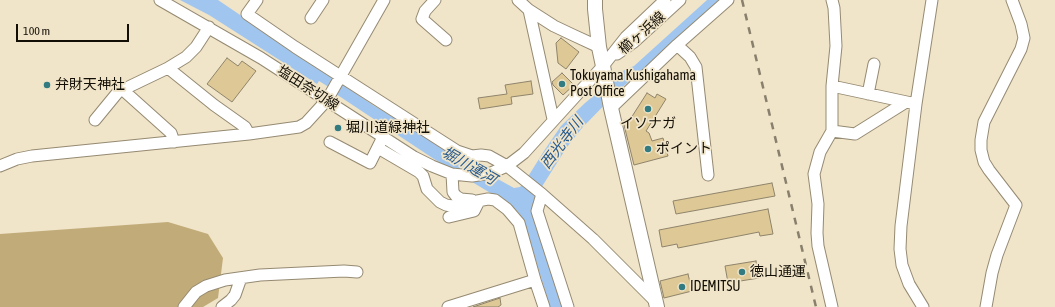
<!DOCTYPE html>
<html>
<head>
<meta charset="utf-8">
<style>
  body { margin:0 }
  #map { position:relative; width:1055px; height:307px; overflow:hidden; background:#f0e4c9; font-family:"Asap Condensed",sans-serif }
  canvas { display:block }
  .scale { position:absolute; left:16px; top:24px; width:113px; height:18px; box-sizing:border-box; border:2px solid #120e05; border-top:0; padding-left:5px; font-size:12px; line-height:14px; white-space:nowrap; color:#120e05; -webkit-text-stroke:3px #f0e4c9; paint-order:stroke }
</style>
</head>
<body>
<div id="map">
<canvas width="1055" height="307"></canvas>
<div class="scale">100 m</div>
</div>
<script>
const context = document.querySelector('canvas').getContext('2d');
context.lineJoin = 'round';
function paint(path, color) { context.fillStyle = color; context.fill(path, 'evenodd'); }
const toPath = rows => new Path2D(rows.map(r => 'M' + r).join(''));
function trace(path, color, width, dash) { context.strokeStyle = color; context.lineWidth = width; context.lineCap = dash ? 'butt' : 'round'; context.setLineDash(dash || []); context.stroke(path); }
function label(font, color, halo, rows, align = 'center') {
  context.font = font + ' "Asap Condensed","Noto Sans JP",sans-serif'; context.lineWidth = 3.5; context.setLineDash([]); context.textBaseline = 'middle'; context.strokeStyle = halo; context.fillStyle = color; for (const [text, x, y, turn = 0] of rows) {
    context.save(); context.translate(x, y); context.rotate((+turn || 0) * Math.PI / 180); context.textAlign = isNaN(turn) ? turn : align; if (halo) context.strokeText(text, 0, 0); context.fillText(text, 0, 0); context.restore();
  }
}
paint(toPath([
  [168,222,208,234,223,258,218,298,203,307,0,307,0,234]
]), '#c1ac79');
paint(toPath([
  [180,0,218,0,373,105,467,162,514,188,520,187,529,175,544,151,561,126,585,103,614,79,616,74,634,66,707,0,721,0,710,12,619,90,582,128,567,147,536,196,564,307,550,307,524,221,519,213,512,206,434,159,336,94,327,86,319,81,317,84,209,15]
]), '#a0c6f0');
const building = toPath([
  [561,38,579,52,566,69,558,63,556,43,561,38],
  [227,58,238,66,242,61,256,71,232,102,207,84,227,58],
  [562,73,574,85,563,95,553,85,552,82,562,73],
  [531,81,533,94,511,97,512,104,480,109,478,98,507,94,505,85,531,81],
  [647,93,655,98,657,94,666,99,646,131,649,133,652,141,663,138,668,156,634,165,623,121,631,118,647,93],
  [772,183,775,196,676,214,673,201,772,183],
  [768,209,773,234,760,236,759,232,678,248,677,244,662,247,659,230,768,209],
  [756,261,759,278,728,283,725,266,756,261],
  [688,274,692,291,664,298,660,281,688,274],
  [500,298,501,305,498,307,473,307,500,298]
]);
paint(building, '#dec895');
trace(building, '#8e846b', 1);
const minor = toPath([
  [160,0,261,58,414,157,432,166,452,174,472,176,491,173,507,166,524,153,603,66,626,37,665,0],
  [257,0,247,14,295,47,457,151,472,156,481,155,489,156,507,166,542,194,593,239,656,302],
  [435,0,425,11,422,19,446,40],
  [518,0,529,10,554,26,573,35,599,47],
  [832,0,834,8,836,46,832,86,832,131,820,152,814,174,818,204,817,233,818,246,832,307],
  [529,10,553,119],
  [311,18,323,0],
  [677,45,690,57,696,67,708,175],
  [617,54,634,42,680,0],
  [168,68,214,105,245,127,249,134],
  [832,86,916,104],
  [123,90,171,133,174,142],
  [868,94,874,64],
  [611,108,677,45,728,0],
  [95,120,118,92,168,68,186,57,196,47,209,27],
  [832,131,855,134,906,102],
  [330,142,370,163,381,141],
  [378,148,419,172,423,176,427,189,440,202,446,205,451,206,488,199,495,200,507,209,519,223,535,280,544,307],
  [0,166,17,159,32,156,249,134,299,127,306,123,327,100,384,0],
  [452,174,453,192,456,196,461,199,472,200],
  [542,194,537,211,568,307],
  [449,217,474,211,479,201],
  [184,307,196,292,206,286,225,280,260,275,344,271,357,272],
  [222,307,231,300,235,295,241,278],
  [448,307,535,280],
  [923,307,909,284,902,265,900,249,901,226,916,104,932,0],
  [986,307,992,273,997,255,1016,205,989,170,984,162,981,150,981,140,984,122,1021,49,1024,38,1021,24,1012,0]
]);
const major = toPath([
  [595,0,595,9,599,47,603,66,611,108,657,307]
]);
trace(minor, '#958a72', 13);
trace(major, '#958a72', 16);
trace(minor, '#fff', 11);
trace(major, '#fff', 14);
trace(toPath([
  [742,0,816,307]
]), '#88806d', 2.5, [7, 7]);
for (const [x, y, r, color] of [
  [562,84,4,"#327b80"],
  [47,85,4,"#327b80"],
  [648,109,4,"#327b80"],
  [338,128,4,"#327b80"],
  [648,149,4,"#327b80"],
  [742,272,4,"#327b80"],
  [682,287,4,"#327b80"]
]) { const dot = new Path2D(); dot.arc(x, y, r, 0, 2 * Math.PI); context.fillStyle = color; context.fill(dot); trace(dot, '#f0e4c9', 1.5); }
label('14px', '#120e05', '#f0e4c9', [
  ["櫛ヶ浜線",642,33,-41],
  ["塩田奈切線",308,88,33]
]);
label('14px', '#120e05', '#f0e4c9', [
  ["Tokuyama Kushigahama",570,76],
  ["Post Office",570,92],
  ["弁財天神社",55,85],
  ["イソナガ",648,124,"center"],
  ["堀川道緑神社",346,128],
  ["ポイント",656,149],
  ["徳山通運",750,272],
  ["IDEMITSU",690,287]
], 'left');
label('italic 15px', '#265a8e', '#f0e4c9', [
  ["西光寺川",562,143,-53],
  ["堀川運河",469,166,30]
]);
</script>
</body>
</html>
